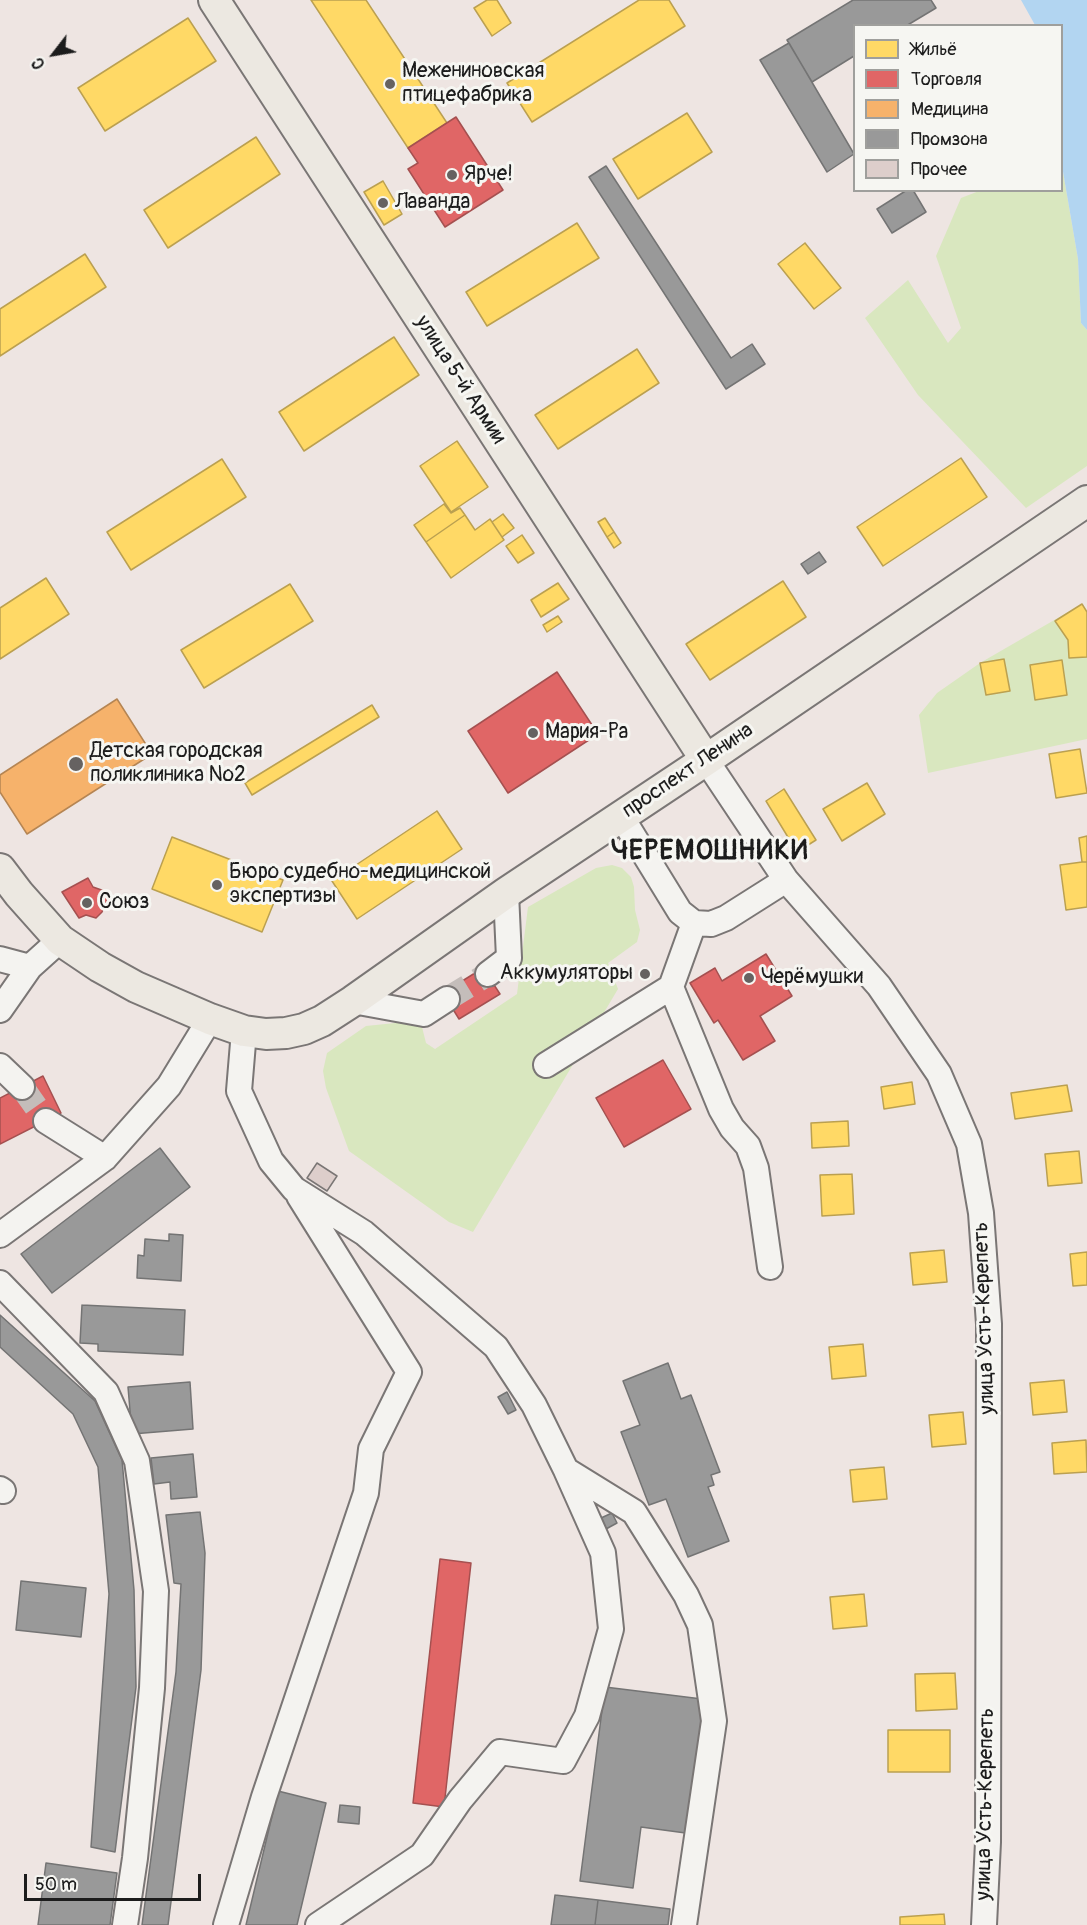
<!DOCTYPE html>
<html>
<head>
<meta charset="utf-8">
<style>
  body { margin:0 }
  #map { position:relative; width:1087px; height:1925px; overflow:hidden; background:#eee5e2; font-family:Pangolin,sans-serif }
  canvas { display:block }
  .legend { position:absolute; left:853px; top:24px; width:210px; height:168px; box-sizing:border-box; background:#f6f6f2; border:2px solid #9f9f9c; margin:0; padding:8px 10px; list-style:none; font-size:18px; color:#1c1c1c }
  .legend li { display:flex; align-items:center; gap:12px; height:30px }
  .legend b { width:30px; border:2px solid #9f9f9c }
  .north { position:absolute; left:24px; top:24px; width:60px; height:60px; -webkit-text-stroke:4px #f6f6f2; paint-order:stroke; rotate:239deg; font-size:16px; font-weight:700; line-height:24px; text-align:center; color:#1c1c1c }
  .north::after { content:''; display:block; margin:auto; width:21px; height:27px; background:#1c1c1c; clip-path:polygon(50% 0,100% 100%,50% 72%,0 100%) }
  .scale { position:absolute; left:24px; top:1874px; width:177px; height:27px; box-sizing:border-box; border:3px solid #1c1c1c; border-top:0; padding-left:8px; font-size:18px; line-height:21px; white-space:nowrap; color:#1c1c1c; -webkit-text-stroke:4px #f6f6f2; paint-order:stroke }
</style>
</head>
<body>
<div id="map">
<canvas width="1087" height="1925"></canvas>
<ul class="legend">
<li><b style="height:16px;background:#ffd966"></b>Жильё</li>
<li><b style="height:16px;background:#e06666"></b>Торговля</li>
<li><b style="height:16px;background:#f6b26b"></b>Медицина</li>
<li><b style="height:16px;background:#999"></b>Промзона</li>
<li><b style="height:16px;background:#ddcecb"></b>Прочее</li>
</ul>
<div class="north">С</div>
<div class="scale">50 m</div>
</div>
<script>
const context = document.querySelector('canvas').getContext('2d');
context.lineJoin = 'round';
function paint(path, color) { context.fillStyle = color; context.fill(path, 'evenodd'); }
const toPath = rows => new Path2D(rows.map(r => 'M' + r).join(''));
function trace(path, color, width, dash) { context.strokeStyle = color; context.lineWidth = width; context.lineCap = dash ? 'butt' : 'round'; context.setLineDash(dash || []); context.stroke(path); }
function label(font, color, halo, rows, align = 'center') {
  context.font = font + ' Pangolin,sans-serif'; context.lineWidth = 6; context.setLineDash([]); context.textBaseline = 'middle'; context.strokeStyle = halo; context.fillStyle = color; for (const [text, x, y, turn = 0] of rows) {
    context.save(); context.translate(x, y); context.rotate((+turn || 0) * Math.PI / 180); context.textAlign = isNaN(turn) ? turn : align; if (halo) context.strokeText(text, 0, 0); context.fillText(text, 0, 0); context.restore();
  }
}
paint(toPath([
  [1062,166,1078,259,1081,323,1087,330,1087,466,1026,508,918,395,865,318,908,280,948,343,961,328,936,256,961,198,979,191,1062,190],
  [1082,604,1087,612,1087,739,928,773,919,715,937,693,980,663],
  [612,865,622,868,631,877,634,887,635,910,640,930,637,942,608,963,618,989,473,1232,449,1222,349,1151,326,1088,323,1071,327,1053,366,1026,405,1022,414,1022,422,1027,426,1043,435,1049,517,994,528,907,596,868]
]), '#d9e7bf');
paint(toPath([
  [1021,0,1087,0,1087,330,1081,323,1078,259,1062,166,1062,26,1035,25]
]), '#b2d5f1');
const homes = toPath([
  [311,0,366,0,447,123,408,148,311,0],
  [487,0,497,0,511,23,492,36,474,8,487,0],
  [639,0,669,0,685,26,532,122,507,83,639,0],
  [188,18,216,61,105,131,78,88,188,18],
  [687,113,712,152,638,199,613,159,687,113],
  [256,137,280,174,168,248,144,210,256,137],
  [383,181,402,214,384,225,364,192,383,181],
  [577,223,599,258,487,326,466,292,577,223],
  [805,243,841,288,814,309,778,264,805,243],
  [85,254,106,287,0,356,0,309,85,254],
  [394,337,419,375,304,451,279,412,394,337],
  [637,349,659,383,558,449,535,415,637,349],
  [457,441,488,487,451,512,420,466,457,441],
  [961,458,987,497,883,566,857,527,961,458],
  [222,459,246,497,131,570,107,532,222,459],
  [444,504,451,513,460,508,465,515,426,542,414,525,444,504],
  [503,514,514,528,502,537,492,522,503,514],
  [465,515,475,530,490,519,504,540,451,578,426,542,465,515],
  [605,518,614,532,607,537,598,522,605,518],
  [614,532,621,543,614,548,607,537,614,532],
  [522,535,534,553,518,563,506,546,522,535],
  [46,578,69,614,0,659,0,608,46,578],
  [783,581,806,617,710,680,686,644,783,581],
  [558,583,569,599,541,617,531,600,558,583],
  [290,584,313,621,204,688,181,650,290,584],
  [1082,604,1087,612,1087,657,1069,658,1068,640,1055,621,1082,604],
  [558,616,562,622,547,632,543,625,558,616],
  [1004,659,1010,691,986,695,980,663,1004,659],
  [1062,660,1067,695,1035,700,1030,665,1062,660],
  [372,705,379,717,252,795,245,783,372,705],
  [1080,749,1087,793,1056,798,1049,754,1080,749],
  [867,783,885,814,842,841,823,809,867,783],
  [784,789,816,840,797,852,766,801,784,789],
  [437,811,462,849,357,919,332,881,437,811],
  [1087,836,1087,862,1082,862,1079,838,1087,836],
  [172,837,283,880,262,932,152,889,172,837],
  [1082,862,1087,862,1087,907,1066,910,1060,865,1082,862],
  [912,1082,915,1104,884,1109,881,1087,912,1082],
  [1067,1085,1072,1111,1015,1119,1011,1093,1067,1085],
  [848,1121,849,1146,812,1148,811,1123,848,1121],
  [1079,1151,1082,1183,1048,1186,1045,1154,1079,1151],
  [852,1174,854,1214,822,1216,820,1175,852,1174],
  [944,1250,947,1282,913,1285,910,1253,944,1250],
  [1087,1252,1087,1285,1073,1286,1070,1254,1087,1252],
  [863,1344,866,1376,832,1379,829,1347,863,1344],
  [1064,1380,1067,1412,1033,1415,1030,1383,1064,1380],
  [963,1412,966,1444,932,1447,929,1415,963,1412],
  [1086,1440,1087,1472,1054,1474,1052,1443,1086,1440],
  [884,1467,887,1499,853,1502,850,1470,884,1467],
  [864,1594,867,1626,833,1629,830,1597,864,1594],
  [955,1673,957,1709,916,1711,915,1674,955,1673],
  [888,1730,950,1730,950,1772,888,1772,888,1730],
  [944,1914,945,1925,900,1925,900,1917,944,1914]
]);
paint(homes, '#ffd966');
trace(homes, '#bba050', 1.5);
const shops = toPath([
  [456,117,503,190,445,227,408,169,418,163,408,148,456,117],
  [557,672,598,734,508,793,468,731,557,672],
  [88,878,93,887,110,893,102,912,96,918,86,915,79,918,62,892,88,878],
  [766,954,792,996,760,1016,775,1041,743,1060,718,1020,714,1023,690,983,715,968,722,981,766,954],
  [483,968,500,994,459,1019,443,993,483,968],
  [663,1060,691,1109,624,1147,596,1098,663,1060],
  [43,1076,61,1113,0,1144,0,1098,43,1076],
  [440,1559,471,1563,444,1807,413,1803,440,1559]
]);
paint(shops, '#e06666');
trace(shops, '#a55050', 1.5);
const health = toPath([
  [117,699,152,754,27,834,0,792,0,775,117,699]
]);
paint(health, '#f6b26b');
trace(health, '#b58553', 1.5);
const industry = toPath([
  [853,0,931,0,936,8,906,26,854,26,854,56,812,82,787,40,853,0],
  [789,43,854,154,827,172,760,60,789,43],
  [606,166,731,358,752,344,765,364,726,389,589,177,606,166],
  [907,190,913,190,926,212,892,233,877,209,907,190],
  [819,552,826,562,808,574,801,564,819,552],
  [160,1148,190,1187,52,1293,21,1254,160,1148],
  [169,1234,183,1235,181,1281,137,1278,138,1255,144,1256,145,1239,169,1241,169,1234],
  [82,1305,185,1310,183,1355,98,1351,98,1344,80,1343,82,1305],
  [0,1315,95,1401,122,1460,134,1590,136,1687,115,1852,91,1847,109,1594,98,1467,73,1414,0,1347,0,1315],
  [668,1363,681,1399,691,1395,720,1472,711,1475,714,1485,708,1487,729,1541,688,1557,666,1499,649,1505,621,1432,640,1425,623,1381,668,1363],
  [190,1382,193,1429,132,1434,128,1387,190,1382],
  [507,1392,516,1410,508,1414,498,1397,507,1392],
  [193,1454,197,1497,171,1499,170,1482,154,1484,151,1458,193,1454],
  [200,1512,205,1553,201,1670,168,1925,142,1925,176,1672,181,1584,174,1583,166,1515,200,1512],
  [612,1513,617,1523,606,1529,601,1518,612,1513],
  [21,1581,86,1588,81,1637,16,1630,21,1581],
  [605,1687,702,1699,707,1726,693,1834,641,1827,633,1888,580,1881,605,1687],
  [278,1791,326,1803,297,1925,246,1925,278,1791],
  [340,1805,360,1807,359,1824,338,1822,340,1805],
  [46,1863,117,1873,110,1925,38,1925,46,1863],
  [555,1895,598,1900,595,1925,551,1925,555,1895],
  [598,1900,670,1909,668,1925,595,1925,598,1900]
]);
paint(industry, '#999');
trace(industry, '#747474', 1.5);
const building = toPath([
  [317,1163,337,1176,327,1191,307,1178,317,1163]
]);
paint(building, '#ddcecb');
trace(building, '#7a7675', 1.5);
trace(toPath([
  [447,999,488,974],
  [22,1087,46,1121]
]), '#c4bdba', 24, [24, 12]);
const minor = toPath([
  [706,760,786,880,879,986,939,1074,969,1144,981,1213,989,1324,988,1842,984,1925],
  [621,816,680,912,694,923,711,924,726,918,786,880],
  [0,959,30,967,60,940],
  [488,974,509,958,506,893],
  [671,987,721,1109,732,1128,748,1146,756,1168,770,1267],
  [353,1001,424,1014,447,999],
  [0,1010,30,967],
  [244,1031,239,1091,271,1161,294,1189,364,1233,496,1347,534,1405,566,1470,603,1553,611,1629,587,1716,563,1761,500,1752,460,1800,422,1855,318,1925],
  [546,1065,671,987,694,923],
  [0,1066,22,1087],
  [46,1121,105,1158],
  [0,1235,105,1158,169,1086,210,1019],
  [0,1283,106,1392,137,1461,156,1591,152,1688,135,1858,125,1925],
  [566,1470,634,1512,686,1595,700,1625,714,1721,684,1925],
  [0,1489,3,1491],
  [226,1925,264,1797,366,1493,371,1449,409,1372,299,1196]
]);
const major = toPath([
  [214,0,706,760],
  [0,869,19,894,60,940,100,967,136,987,210,1019,244,1031,266,1034,286,1033,304,1029,322,1021,353,1001,506,893,706,760,1087,501]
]);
trace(minor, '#7a7675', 28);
trace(major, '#7a7675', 34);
trace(minor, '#f4f3f0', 24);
trace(major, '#ece8e1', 30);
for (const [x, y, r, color] of [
  [390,84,6,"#666261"],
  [452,175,6,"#666261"],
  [383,203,6,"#666261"],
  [533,733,6,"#666261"],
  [76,764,8,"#666261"],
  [217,885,6,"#666261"],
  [87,903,6,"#666261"],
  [645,974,6,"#666261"],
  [749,978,6,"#666261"]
]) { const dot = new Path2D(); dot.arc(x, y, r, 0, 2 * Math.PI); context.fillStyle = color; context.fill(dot); trace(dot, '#f6f6f2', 2); }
label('21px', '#1c1c1c', '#f6f6f2', [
  ["Межениновская",402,72],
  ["птицефабрика",402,96],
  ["Ярче!",464,175],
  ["Лаванда",395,203],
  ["Мария-Ра",545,733],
  ["Детская городская",90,752],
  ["поликлиника №2",90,776],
  ["Бюро судебно-медицинской",229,873],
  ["экспертизы",229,897],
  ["Союз",99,903],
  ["Аккумуляторы",633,974,"right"],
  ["Черёмушки",761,978]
], 'left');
label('21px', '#1c1c1c', '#f6f6f2', [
  ["улица 5-й Армии",460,380,57],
  ["проспект Ленина",688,771,-34],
  ["улица Усть-Керепеть",985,1318,-92],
  ["улица Усть-Керепеть",986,1804,-89]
]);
context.letterSpacing = '1.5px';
label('bold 27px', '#1c1c1c', '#f6f6f2', [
  ["ЧЕРЕМОШНИКИ",710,852]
]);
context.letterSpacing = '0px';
</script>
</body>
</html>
